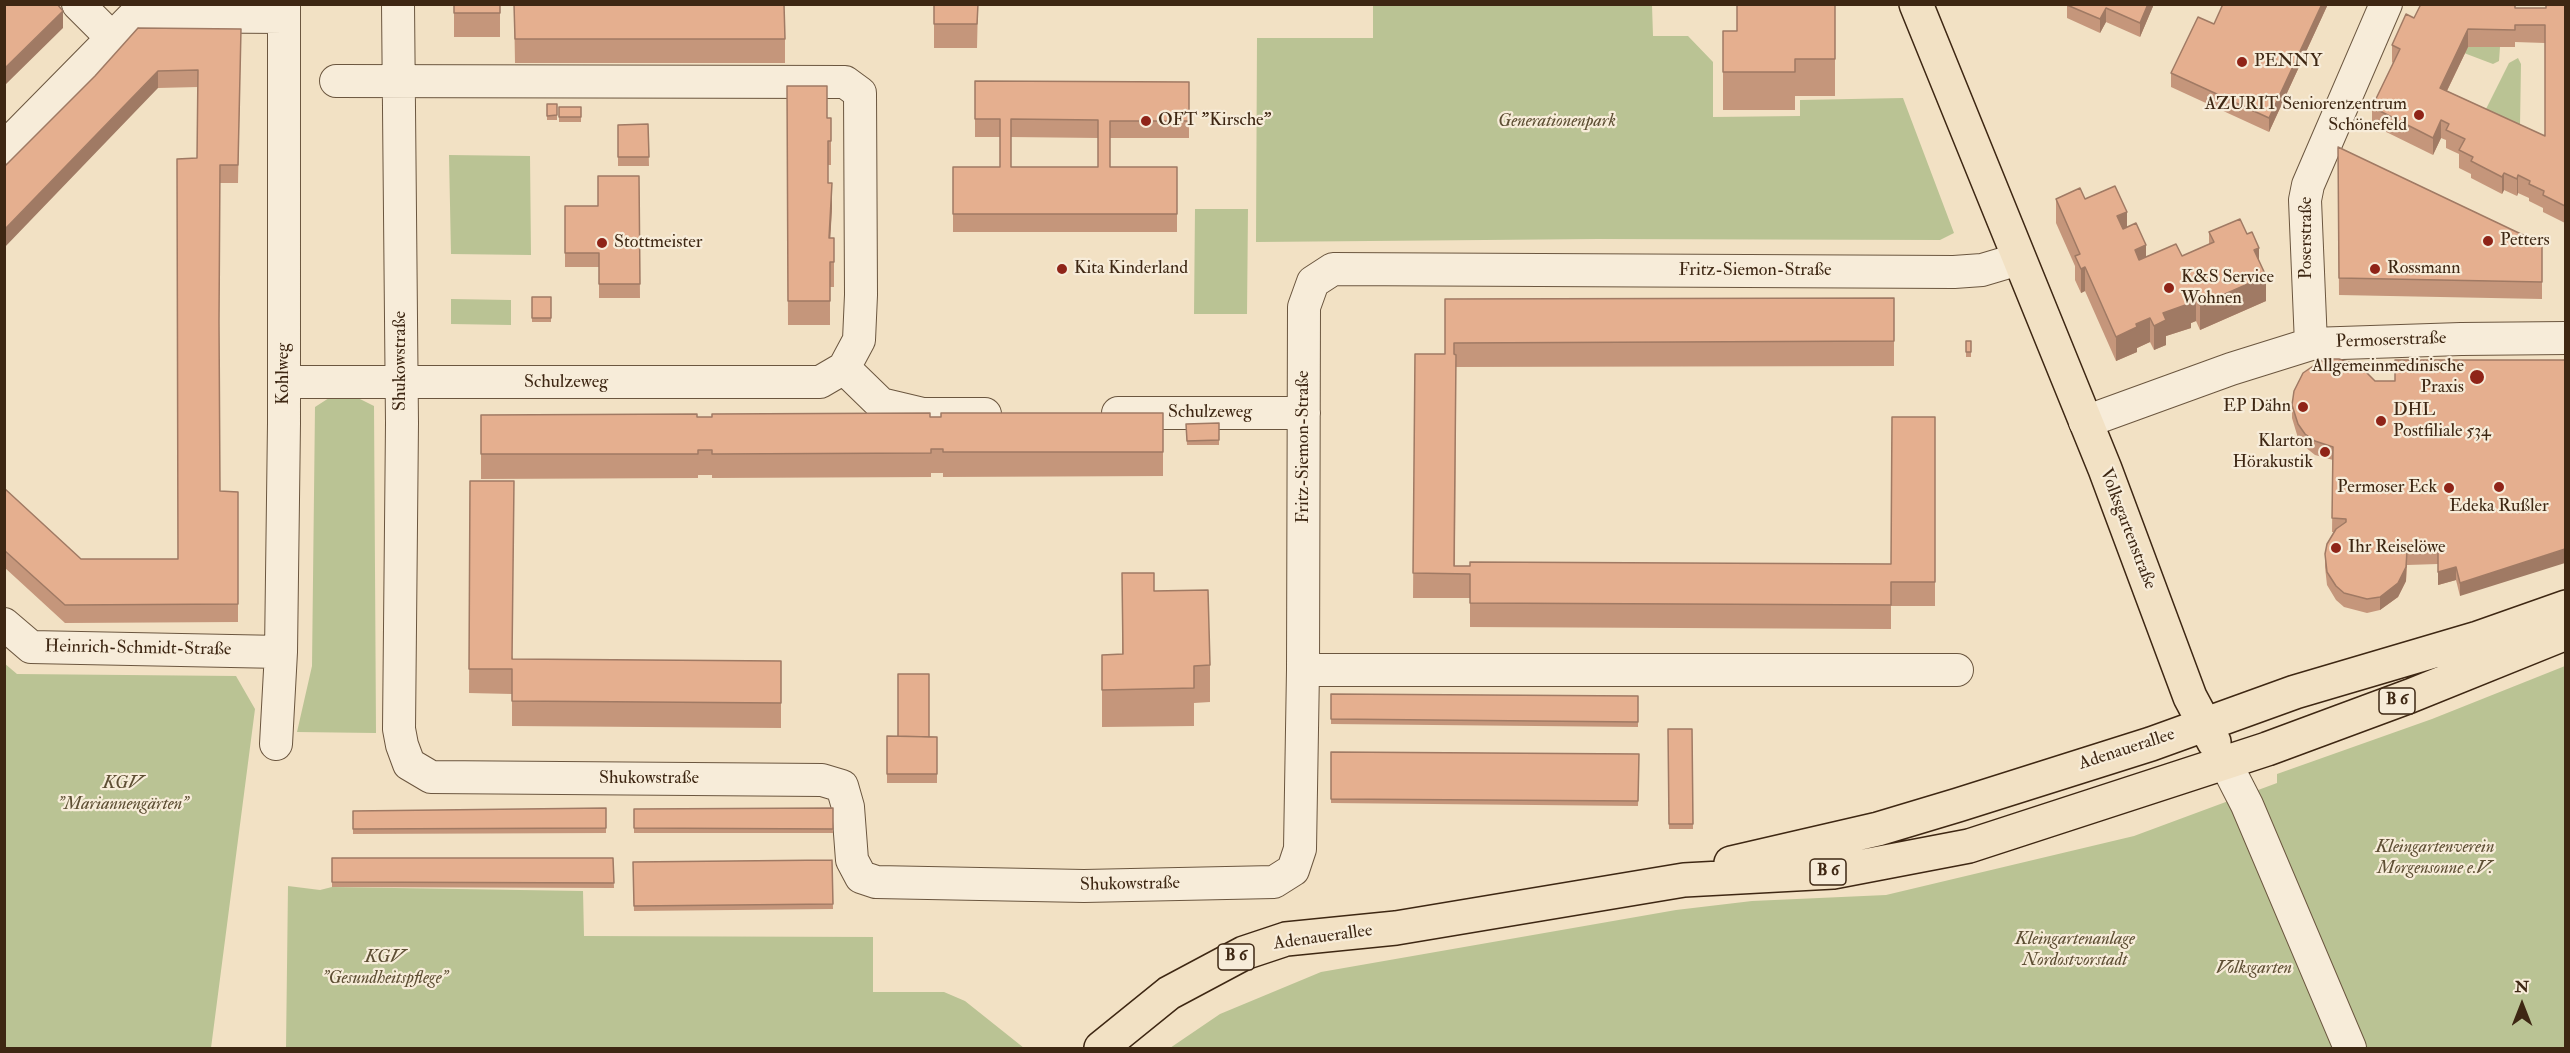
<!DOCTYPE html>
<html>
<head>
<meta charset="utf-8">
<style>
  body { margin:0 }
  #map { position:relative; width:2570px; height:1053px; overflow:hidden; background:#f2e1c4; font-family:"IM FELL Double Pica",serif }
  canvas { display:block }
  .frame { position:absolute; inset:0; border:6px solid #3e2713; pointer-events:none }
  .north { position:absolute; left:2492px; top:975px; width:60px; height:60px; -webkit-text-stroke:4px #f7ecd9; paint-order:stroke; rotate:0deg; font-size:16px; font-weight:700; line-height:24px; text-align:center; color:#3e2713 }
  .north::after { content:''; display:block; margin:auto; width:21px; height:27px; background:#3e2713; clip-path:polygon(50% 0,100% 100%,50% 72%,0 100%) }
</style>
</head>
<body>
<div id="map">
<canvas width="2570" height="1053"></canvas>
<div class="frame"></div>
<div class="north">N</div>
</div>
<script>
const context = document.querySelector('canvas').getContext('2d');
context.lineJoin = 'round';
function paint(path, color) { context.fillStyle = color; context.fill(path, 'evenodd'); }
const toPath = rows => new Path2D(rows.map(r => 'M' + r).join(''));
function trace(path, color, width, dash) { context.strokeStyle = color; context.lineWidth = width; context.lineCap = dash ? 'butt' : 'round'; context.setLineDash(dash || []); context.stroke(path); }
function label(font, color, halo, rows, align = 'center') {
  context.font = font + ' "IM FELL Double Pica",serif'; context.lineWidth = 4.5; context.setLineDash([]); context.textBaseline = 'middle'; context.strokeStyle = halo; context.fillStyle = color; for (const [text, x, y, turn = 0] of rows) {
    context.save(); context.translate(x, y); context.rotate((+turn || 0) * Math.PI / 180); context.textAlign = isNaN(turn) ? turn : align; if (halo) context.strokeText(text, 0, 0); context.fillText(text, 0, 0); context.restore();
  }
}
paint(toPath([
  [1373,4,1652,5,1653,36,1688,36,1713,62,1713,117,1800,116,1800,100,1903,98,1954,233,1940,240,1598,239,1256,242,1257,38,1373,38],
  [2468,47,2500,47,2499,61,2493,64,2464,53],
  [2518,58,2521,64,2520,126,2484,113,2509,63],
  [449,155,530,156,531,255,451,254],
  [1195,209,1248,209,1247,314,1194,314],
  [451,299,511,300,511,325,451,324],
  [354,396,374,406,376,733,297,732,312,666,315,407,329,398],
  [4,663,17,674,236,676,255,709,211,1048,5,1048],
  [2565,666,2565,1048,1170,1048,1220,1014,1321,972,1676,910,1752,901,1886,895,2134,836,2277,783,2277,774,2432,719],
  [288,886,320,890,332,887,583,891,584,936,873,937,873,992,944,992,965,1001,1024,1048,286,1048]
]), '#bac394');
const minor = toPath([
  [78,4,112,38],
  [398,4,402,423,399,729,402,745,409,764,431,777,822,780,842,786,848,807,852,860,861,877,876,882,1084,886,1274,882,1293,870,1300,849,1303,670],
  [4,148,134,16,284,17],
  [2311,344,2305,200,2308,185,2386,4],
  [844,368,881,404,923,414,985,414],
  [284,382,820,382,844,368,859,340,861,295,860,93,845,82,336,81],
  [1118,413,1304,413],
  [2085,422,2231,369,2311,344,2461,339,2566,338],
  [4,624,31,647,281,652],
  [1957,670,1303,670,1304,307,1313,282,1333,269,1954,272,1982,270,2019,259],
  [276,744,281,652,284,423,284,4],
  [2225,762,2247,805,2350,1048]
]);
const major = toPath([
  [1916,4,2105,469,2190,697,2214,742],
  [1731,863,1878,829,1958,805,2151,744,2295,692,2478,638,2566,607],
  [1101,1048,1169,993,1244,953,1286,939,1396,928,1684,880,1833,872,1969,846,2267,749,2410,696,2566,633]
]);
trace(minor, '#6b563f', 34);
trace(major, '#3e2713', 36);
trace(minor, '#f7ecd9', 32);
trace(major, '#f2e1c4', 33);
paint(toPath([
  [454,4,500,4,500,37,454,37],
  [514,4,785,39,785,63,515,63],
  [934,4,978,4,977,48,934,48],
  [1835,4,1835,96,1795,96,1795,110,1723,110,1723,31,1737,31],
  [2154,4,2140,37,2106,22,2100,33,2067,18,2067,5],
  [2328,4,2269,132,2171,87,2171,73,2214,24],
  [2565,4,2565,223,2543,212,2543,208,2529,201,2529,198,2518,193,2517,196,2504,190,2502,194,2471,178,2471,174,2459,168,2459,154,2446,148,2446,140,2441,138,2433,155,2372,125,2372,107,2393,63,2392,62,2392,45,2414,18,2545,8],
  [2515,42,2545,43,2545,136,2447,91,2468,47,2515,47],
  [241,29,238,183,220,183,219,331,220,491,238,492,238,622,65,623,4,567,4,488,81,559,178,559,197,158,198,87,158,88,95,76],
  [975,81,1189,82,1189,138,1110,138,1110,167,1177,167,1177,232,953,232,953,167,1000,167,1000,137,975,137],
  [1011,137,1098,138,1098,167,1011,167],
  [787,86,827,118,831,118,831,165,828,165,828,183,832,208,830,238,834,262,834,287,830,287,830,325,788,325],
  [547,104,557,104,557,120,547,120],
  [559,107,581,107,581,122,559,122],
  [648,124,649,166,618,166,618,125],
  [2338,147,2542,244,2542,299,2339,295],
  [639,176,640,298,599,298,599,267,565,267,565,206,598,206],
  [2056,199,2085,199,2127,227,2146,257,2182,256,2209,244,2209,232,2259,260,2266,301,2200,330,2196,321,2191,323,2191,328,2166,336,2166,345,2154,350,2150,342,2137,348,2137,352,2116,361,2085,291,2081,293,2075,280,2075,266,2056,223],
  [532,297,551,297,551,322,532,322],
  [1894,298,1894,366,1456,367,1455,566,1891,564,1935,417,1935,606,1891,606,1891,629,1470,627,1470,598,1413,598,1415,354,1445,354,1445,299],
  [1966,341,1971,341,1971,357,1966,357],
  [2565,360,2460,596,2456,580,2438,585,2438,564,2407,565,2406,581,2398,597,2380,610,2367,613,2344,607,2336,600,2327,585,2325,567,2325,554,2334,532,2332,532,2333,460,2315,455,2305,447,2298,438,2292,418,2292,405,2375,381,2395,381],
  [1163,413,1163,476,943,477,943,473,931,473,931,477,712,478,712,475,698,475,698,478,481,479,481,415,697,417,930,417],
  [1219,423,1219,445,1187,445,1186,424],
  [470,481,513,659,781,661,781,728,512,726,512,694,469,693],
  [1122,573,1154,591,1210,665,1210,702,1194,703,1194,726,1102,727,1102,655,1122,654],
  [1331,694,1638,696,1638,727,1331,724],
  [1668,729,1692,729,1693,829,1669,829],
  [887,736,937,737,937,783,887,783],
  [1331,752,1639,754,1638,806,1331,803],
  [606,808,606,833,353,834,353,811],
  [833,808,833,833,634,833,634,809],
  [332,858,613,858,614,888,332,887],
  [832,860,833,909,634,911,633,862]
]), '#c5967b');
paint(toPath([
  [2148,4,2154,4,2140,37,2140,23],
  [2322,4,2328,4,2269,132,2269,118],
  [2106,8,2106,22,2100,33,2100,19],
  [63,11,63,28,4,86,4,69],
  [2468,29,2468,47,2440,105,2440,88],
  [158,71,158,88,4,248,4,230],
  [2441,120,2441,138,2433,155,2433,138],
  [2504,173,2504,190,2502,194,2502,177],
  [2518,175,2518,193,2517,196,2517,179],
  [832,183,832,208,829,262,829,238],
  [2127,212,2127,236,2117,241,2117,216],
  [2146,245,2146,270,2135,275,2135,250],
  [2259,248,2259,273,2254,250],
  [2085,267,2085,291,2081,293,2081,269],
  [2266,276,2266,301,2200,330,2200,305],
  [2196,297,2196,321,2191,323,2191,328,2166,336,2166,345,2154,350,2154,326,2163,313],
  [2150,318,2150,342,2137,348,2137,352,2116,361,2116,337,2136,324],
  [2565,549,2565,563,2460,596,2460,583],
  [2407,551,2406,581,2398,597,2380,610,2380,597],
  [2456,567,2456,580,2438,585,2438,572]
]), '#a07a64');
const building = toPath([
  [4,4,57,4,63,11,4,69,4,4],
  [454,4,500,4,500,13,454,13,454,4],
  [514,4,784,4,785,39,515,39,514,4],
  [934,4,978,4,977,24,934,24,934,4],
  [1737,4,1835,4,1835,59,1795,59,1795,72,1723,72,1723,31,1737,31,1737,4],
  [2148,4,2140,23,2106,8,2100,19,2067,5,2148,4],
  [2223,4,2322,4,2269,118,2171,73,2198,17,2214,24,2223,4],
  [2421,4,2515,4,2515,8,2546,8,2546,4,2565,4,2565,206,2543,195,2544,191,2529,184,2530,181,2518,175,2517,179,2504,173,2502,177,2471,161,2473,157,2459,150,2465,139,2446,130,2449,124,2441,120,2433,138,2372,107,2400,49,2392,45,2406,14,2414,18,2421,4],
  [2515,25,2545,25,2545,136,2440,88,2468,29,2515,30,2515,25],
  [138,28,241,29,238,165,220,165,219,321,220,491,238,492,238,604,65,605,4,550,4,488,81,559,178,559,177,159,197,158,198,70,158,71,4,230,4,167,95,76,138,28],
  [975,81,1189,82,1189,121,1110,121,1110,167,1177,167,1177,214,953,214,953,167,1000,167,1000,119,975,119,975,81],
  [1011,119,1098,120,1098,167,1011,167,1011,119],
  [787,86,827,86,827,118,831,118,831,141,828,141,828,183,832,183,829,238,834,238,834,262,830,262,830,301,788,301,787,86],
  [547,104,557,104,557,115,547,116,547,104],
  [559,107,581,107,581,117,559,117,559,107],
  [648,124,649,157,618,157,618,125,648,124],
  [2338,147,2542,244,2542,282,2339,278,2338,147],
  [598,176,639,176,640,284,599,284,599,253,565,253,565,206,598,206,598,176],
  [2115,186,2127,212,2117,216,2123,229,2136,223,2146,245,2135,250,2139,260,2176,244,2182,256,2214,242,2209,232,2240,219,2247,234,2252,232,2259,248,2254,250,2266,276,2200,305,2196,297,2189,300,2191,303,2163,313,2166,320,2154,326,2150,318,2136,324,2137,327,2116,337,2085,267,2081,269,2075,256,2080,254,2056,199,2080,188,2085,199,2115,186],
  [532,297,551,297,551,318,532,318,532,297],
  [1894,298,1894,341,1454,343,1454,354,1456,355,1454,566,1470,566,1470,562,1891,564,1892,417,1935,417,1935,582,1891,582,1891,605,1470,603,1470,574,1413,573,1415,354,1445,354,1445,299,1894,298],
  [1966,341,1971,341,1971,352,1966,352,1966,341],
  [2329,359,2339,359,2360,366,2375,381,2395,381,2395,360,2565,360,2565,549,2460,583,2456,567,2438,572,2438,551,2407,551,2406,567,2398,583,2380,597,2367,599,2344,593,2336,586,2327,572,2325,554,2327,544,2336,529,2346,522,2346,519,2332,518,2333,447,2315,441,2305,434,2298,424,2292,405,2294,391,2303,373,2319,362,2329,359],
  [930,413,930,417,941,417,941,413,1163,413,1163,452,943,452,943,449,931,449,931,453,712,454,712,450,698,450,698,454,481,454,481,415,697,414,697,417,712,417,712,414,930,413],
  [1219,423,1219,440,1187,441,1186,424,1219,423],
  [470,481,514,481,512,659,781,661,781,703,512,701,512,669,469,669,470,481],
  [1122,573,1154,573,1154,591,1208,590,1210,665,1194,666,1194,688,1102,690,1102,655,1123,654,1122,573],
  [898,674,929,674,929,737,898,736,898,674],
  [1331,694,1638,696,1638,722,1331,719,1331,694],
  [1668,729,1692,729,1693,824,1669,824,1668,729],
  [887,736,937,737,937,774,887,774,887,736],
  [1331,752,1639,754,1638,801,1331,799,1331,752],
  [606,808,606,828,353,829,353,811,606,808],
  [833,808,833,829,634,828,634,809,833,808],
  [332,858,613,858,614,883,332,882,332,858],
  [832,860,833,904,634,906,633,862,832,860]
]);
paint(building, '#e5af8f');
trace(building, '#a07a64', 1.5);
for (const [x, y, r, color] of [
  [2242,62,6,"#8f2418"],
  [2419,115,6,"#8f2418"],
  [1146,121,6,"#8f2418"],
  [2488,241,6,"#8f2418"],
  [602,243,6,"#8f2418"],
  [1062,269,6,"#8f2418"],
  [2375,269,6,"#8f2418"],
  [2169,288,6,"#8f2418"],
  [2477,377,8,"#8f2418"],
  [2303,407,6,"#8f2418"],
  [2381,421,6,"#8f2418"],
  [2325,452,6,"#8f2418"],
  [2499,487,6,"#8f2418"],
  [2449,488,6,"#8f2418"],
  [2336,548,6,"#8f2418"]
]) { const dot = new Path2D(); dot.arc(x, y, r, 0, 2 * Math.PI); context.fillStyle = color; context.fill(dot); trace(dot, '#f7ecd9', 2); }
for (const [x, y, w] of [
  [2397,701,36],
  [1828,872,36],
  [1236,957,36]
]) { const box = new Path2D(); box.roundRect(x - w / 2, y - 13, w, 26, 4.5); context.fillStyle = '#f7ecd9'; context.fill(box); trace(box, '#3e2713', 1.5); }
label('bold 16px', '#3e2713', null, [
  ["B 6",2397,701],
  ["B 6",1828,872],
  ["B 6",1236,957]
]);
label('18px', '#3e2713', '#f7ecd9', [
  ["PENNY",2254,62],
  ["AZURIT Seniorenzentrum",2407,105,"right"],
  ["Schönefeld",2407,126,"right"],
  ["OFT \"Kirsche\"",1158,121],
  ["Petters",2500,241],
  ["Stottmeister",614,243],
  ["Kita Kinderland",1074,269],
  ["Rossmann",2387,269],
  ["K&S Service",2181,278],
  ["Wohnen",2181,299],
  ["Allgemeinmedinische",2464,367,"right"],
  ["Praxis",2464,388,"right"],
  ["EP Dähn",2291,407,"right"],
  ["DHL",2393,411],
  ["Postfiliale 534",2393,432],
  ["Klarton",2313,442,"right"],
  ["Hörakustik",2313,463,"right"],
  ["Permoser Eck",2437,488,"right"],
  ["Edeka Rußler",2499,507,"center"],
  ["Ihr Reiselöwe",2348,548]
], 'left');
label('italic 18px', '#5d4e33', '#f7ecd9', [
  ["Generationenpark",1557,122],
  ["KGV",123,784],
  ["\"Mariannengärten\"",123,805],
  ["Kleingartenverein",2435,848],
  ["Morgensonne e.V.",2435,869],
  ["Kleingartenanlage",2075,940],
  ["Nordostvorstadt",2075,961],
  ["KGV",385,958],
  ["\"Gesundheitspflege\"",385,979],
  ["Volksgarten",2254,969]
]);
label('18px', '#3e2713', '#f7ecd9', [
  ["Poserstraße",2307,238,-90],
  ["Fritz-Siemon-Straße",1755,271],
  ["Permoserstraße",2391,341,-2],
  ["Shukowstraße",401,361,-90],
  ["Kohlweg",284,374,-90],
  ["Schulzeweg",566,383],
  ["Schulzeweg",1210,413],
  ["Fritz-Siemon-Straße",1304,447,-90],
  ["Volksgartenstraße",2127,529,69],
  ["Heinrich-Schmidt-Straße",138,649,1],
  ["Adenauerallee",2127,750,-18],
  ["Shukowstraße",649,779],
  ["Shukowstraße",1130,885,-1],
  ["Adenauerallee",1323,938,-8]
]);
</script>
</body>
</html>
